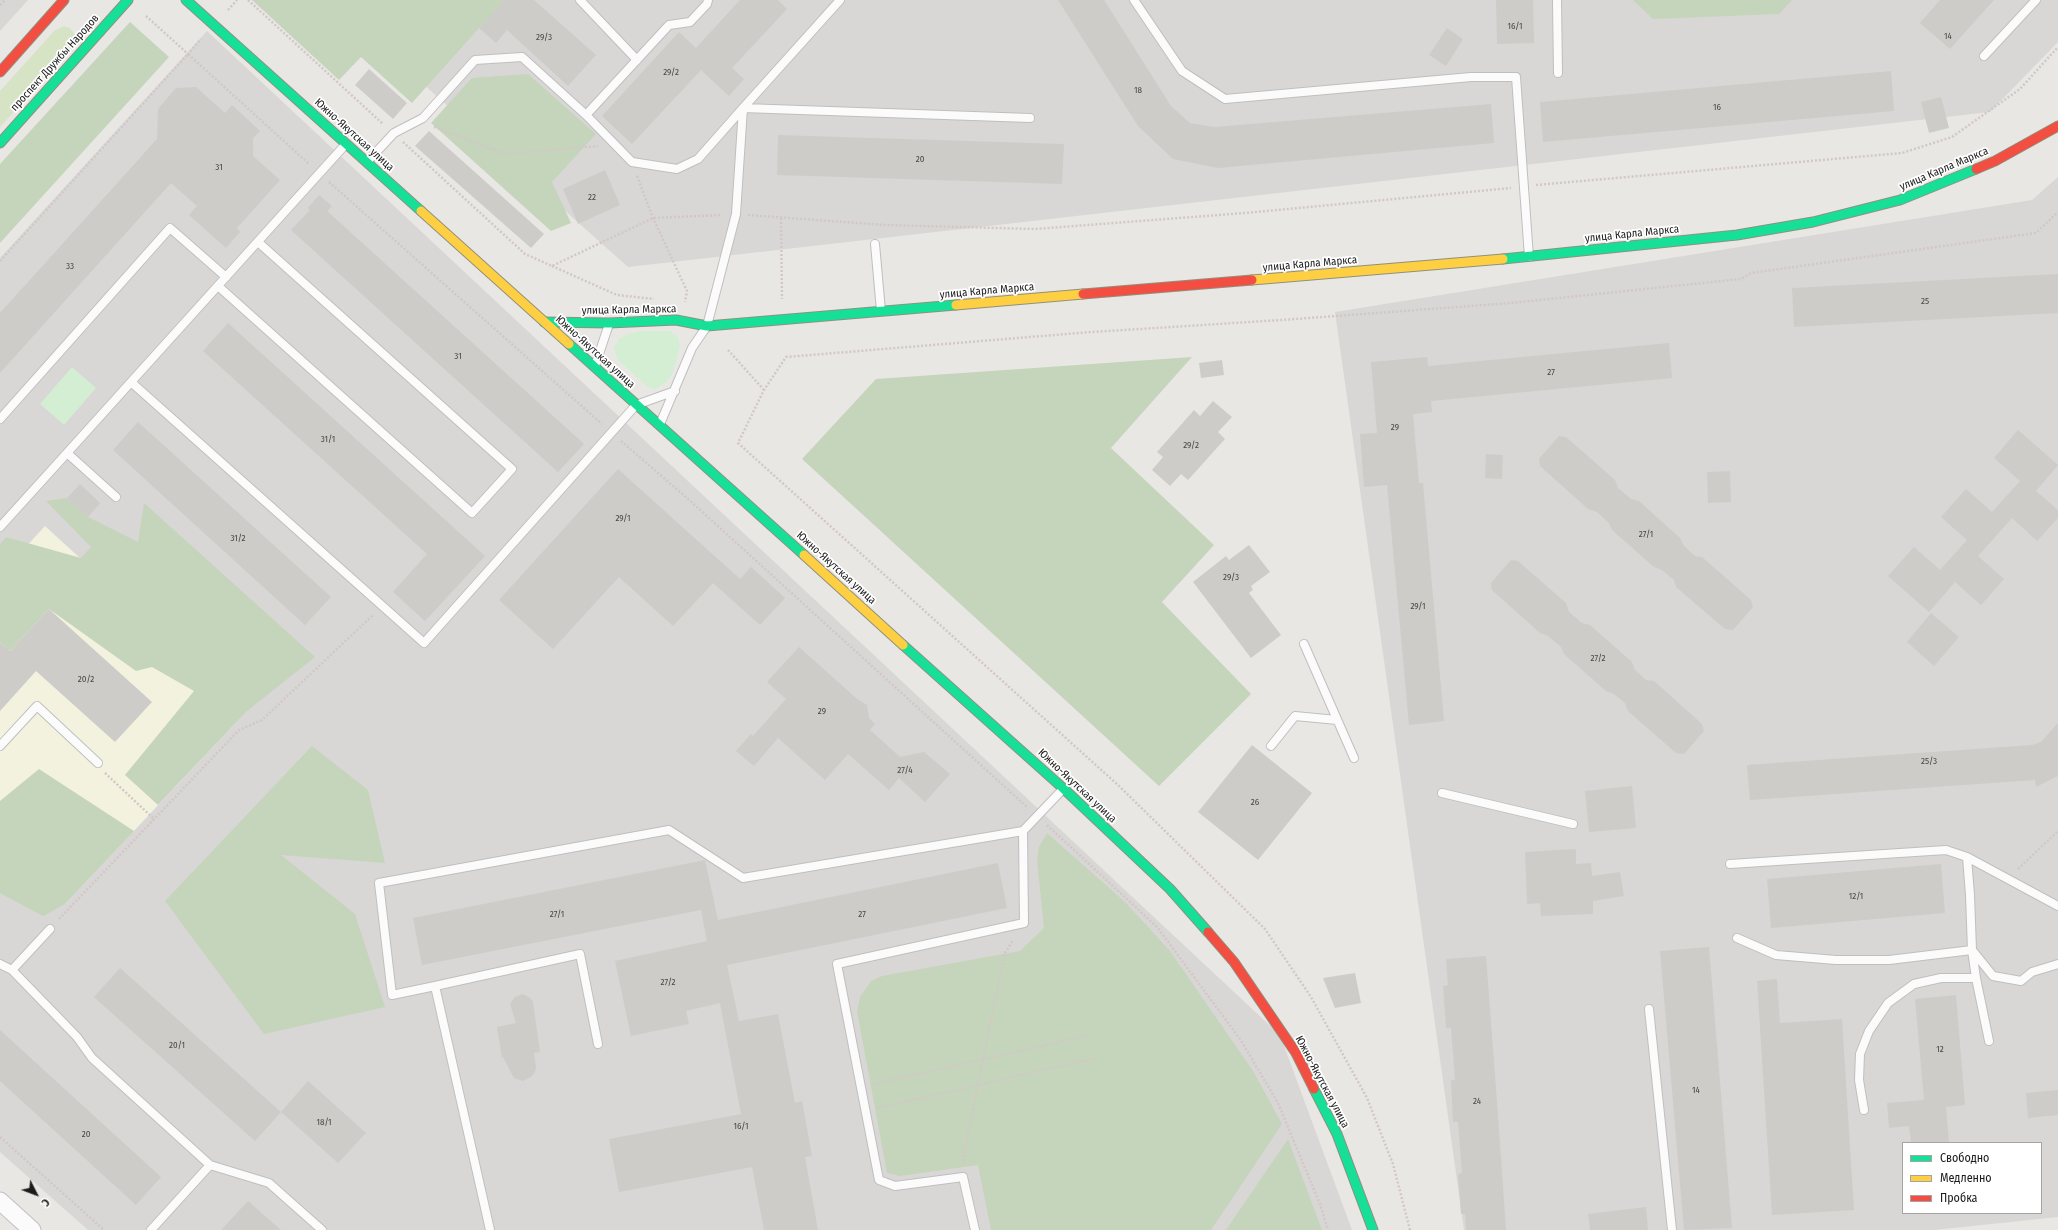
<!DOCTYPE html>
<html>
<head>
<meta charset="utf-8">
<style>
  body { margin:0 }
  #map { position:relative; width:2058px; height:1230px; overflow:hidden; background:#e9e7e4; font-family:"Fira Sans Condensed",sans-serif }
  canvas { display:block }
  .legend { position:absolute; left:1902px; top:1142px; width:140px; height:72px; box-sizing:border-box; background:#fff; border:1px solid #a4a4a4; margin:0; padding:5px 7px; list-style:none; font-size:12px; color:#1b1b1b }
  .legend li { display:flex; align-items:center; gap:8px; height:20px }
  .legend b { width:20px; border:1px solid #a4a4a4 }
  .north { position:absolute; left:16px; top:1174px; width:40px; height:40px; -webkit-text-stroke:3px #fff; paint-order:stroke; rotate:132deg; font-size:11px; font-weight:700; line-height:16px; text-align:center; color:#1b1b1b }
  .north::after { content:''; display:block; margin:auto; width:14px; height:18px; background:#1b1b1b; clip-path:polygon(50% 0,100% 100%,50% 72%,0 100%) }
</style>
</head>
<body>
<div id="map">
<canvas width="2058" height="1230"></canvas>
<ul class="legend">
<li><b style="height:5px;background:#16e098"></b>Свободно</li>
<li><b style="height:5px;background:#ffcf43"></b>Медленно</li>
<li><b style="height:5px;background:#f24e42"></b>Пробка</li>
</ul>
<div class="north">С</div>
</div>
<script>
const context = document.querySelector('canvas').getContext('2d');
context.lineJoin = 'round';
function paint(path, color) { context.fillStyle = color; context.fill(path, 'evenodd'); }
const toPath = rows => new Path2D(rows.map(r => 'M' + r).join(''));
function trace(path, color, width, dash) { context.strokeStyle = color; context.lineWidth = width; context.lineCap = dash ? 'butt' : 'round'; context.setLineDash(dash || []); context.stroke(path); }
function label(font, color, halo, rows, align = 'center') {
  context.font = font + ' "Fira Sans Condensed",sans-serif'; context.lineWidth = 3.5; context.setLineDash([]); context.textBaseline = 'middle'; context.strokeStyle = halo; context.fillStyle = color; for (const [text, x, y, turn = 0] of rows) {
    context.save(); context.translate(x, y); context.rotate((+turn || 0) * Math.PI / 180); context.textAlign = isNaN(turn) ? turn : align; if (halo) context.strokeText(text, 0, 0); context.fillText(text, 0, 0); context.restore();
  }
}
paint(toPath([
  [0,0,28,0,0,31],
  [329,0,2058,0,2058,42,1990,112,628,267],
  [207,31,1280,1035,1352,1230,88,1230,0,1152,0,258],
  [2058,177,2058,1217,1934,1230,1464,1230,1335,312,2032,200],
  [1903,1143,2041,1143,2041,1213,1903,1213]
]), '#d8d7d5');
paint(toPath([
  [45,526,247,711,65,904,0,842,0,575]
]), '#f3f2df');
paint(toPath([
  [64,26,70,28,76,36,73,47,0,127,0,91,55,30]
]), '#d6e4c5');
paint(toPath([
  [252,0,504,0,412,103,361,57,339,80],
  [1633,0,1792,0,1779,14,1653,19],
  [130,22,169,57,0,243,0,164],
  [528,74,596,134,552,182,571,223,551,231,431,123,472,78],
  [1192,357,1111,448,1214,545,1162,602,1251,694,1159,786,802,459,876,379],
  [67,498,88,517,138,542,144,503,315,657,247,711,158,805,125,775,194,691,152,667,136,671,49,609,10,651,0,642,0,544,6,537,81,558,91,547,46,501],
  [312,746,368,790,385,863,281,855,355,914,385,1007,264,1034,165,901],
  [39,769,134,831,65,904,43,916,0,893,0,801],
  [1047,833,1125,902,1170,951,1253,1071,1282,1124,1211,1230,991,1230,978,1165,900,1176,887,1173,857,1011,860,997,871,981,882,976,1020,951,1044,928,1037,860,1039,847],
  [1288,1139,1322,1230,1226,1230]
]), '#c5d5bb');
paint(toPath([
  [641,331,670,331,677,336,680,346,672,375,665,383,655,389,648,387,617,359,614,348,619,339,628,334],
  [72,367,96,388,64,425,40,404]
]), '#d3eed3');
paint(toPath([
  [504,0,534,0,596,55,568,86,507,30,496,43,479,28],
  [740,0,778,0,787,9,732,68,744,79,729,96,701,70,632,144,602,116,679,32,696,48],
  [1058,0,1104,0,1171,106,1190,123,1214,127,1491,104,1494,143,1218,168,1173,159,1138,126],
  [1496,0,1533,0,1534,43,1497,44],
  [1940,0,1994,0,1950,49,1920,23],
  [1447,28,1463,39,1446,66,1429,55],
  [369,69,407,103,393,119,355,85],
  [1891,71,1894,111,1543,142,1540,102],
  [196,87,225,113,232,105,260,131,253,138,253,156,280,180,237,228,240,232,226,248,189,215,197,206,171,183,0,373,0,313,157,139,158,109,176,88],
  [1941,97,1949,128,1929,133,1921,102],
  [429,131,544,234,531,248,415,146],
  [778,135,1064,144,1062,184,777,175],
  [605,170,620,205,578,224,563,189],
  [319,195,332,206,327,211,584,444,558,472,291,230,310,210,308,208],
  [2058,274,2058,313,1794,327,1792,288],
  [228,323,485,556,425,621,393,592,427,554,203,351],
  [1669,343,1672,378,1431,401,1432,412,1413,414,1419,483,1423,483,1444,721,1409,725,1387,485,1364,487,1360,434,1377,433,1371,362,1427,357,1428,366],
  [1222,360,1224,375,1201,378,1199,363],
  [1213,401,1232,417,1218,432,1225,439,1188,480,1181,474,1170,486,1152,470,1163,457,1157,452,1194,410,1200,416],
  [138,422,331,597,305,625,113,450],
  [2018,430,2058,465,2036,491,2058,510,2058,518,2037,541,2012,518,1978,556,2004,579,1981,605,1955,582,1929,612,1888,576,1914,547,1940,570,1967,540,1941,517,1966,489,1992,512,2020,481,1994,458],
  [1559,436,1566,437,1615,480,1618,488,1631,499,1639,501,1680,538,1684,546,1695,556,1702,557,1751,600,1753,607,1733,630,1725,629,1676,587,1674,580,1662,570,1654,567,1612,530,1609,523,1597,512,1588,509,1540,466,1539,459],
  [1486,454,1503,455,1502,479,1485,478],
  [618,469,740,579,751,567,785,598,760,625,713,583,673,626,619,577,553,649,499,600],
  [1730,471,1731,502,1708,503,1707,472],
  [80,484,100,503,88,517,67,498],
  [1249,545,1270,572,1251,586,1253,590,1249,593,1281,635,1251,658,1193,582,1226,556,1229,560],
  [1511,560,1518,561,1566,603,1569,612,1582,623,1590,625,1632,662,1635,670,1646,680,1654,681,1702,724,1704,731,1684,754,1676,753,1628,711,1625,703,1614,694,1606,691,1564,654,1561,647,1548,636,1540,633,1492,590,1491,583],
  [49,609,152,702,115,742,36,671,0,711,0,642,10,651],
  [1931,613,1959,637,1934,666,1907,642],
  [799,647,857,699,867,705,869,718,875,724,870,730,900,757,924,752,950,774,925,802,899,778,889,790,848,754,825,780,778,738,754,766,736,751,751,734,753,736,786,699,767,682],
  [2058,723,2058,776,2036,787,2035,780,1750,800,1747,765,2032,745,2041,742],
  [1252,745,1312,793,1258,860,1198,812],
  [1632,786,1636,828,1589,832,1585,791],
  [1576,849,1576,864,1591,863,1592,876,1620,872,1624,896,1593,901,1593,914,1541,916,1540,903,1527,904,1525,852],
  [705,860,718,920,998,863,1007,908,727,965,739,1021,778,1014,795,1103,802,1101,812,1156,805,1157,818,1230,764,1230,752,1167,619,1192,609,1139,741,1114,720,1003,686,1011,689,1024,631,1036,615,961,707,941,701,910,422,965,413,918],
  [1941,864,1945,913,1771,928,1767,879],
  [1709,947,1732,1228,1684,1230,1660,951],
  [1486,956,1498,1115,1506,1230,1466,1230,1465,1214,1461,1214,1458,1174,1462,1173,1458,1122,1453,1122,1451,1080,1455,1080,1451,1028,1446,1028,1443,986,1448,985,1446,959],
  [120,968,281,1112,255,1141,94,997],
  [1355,973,1361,1003,1335,1008,1323,978],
  [1777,979,1780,1023,1842,1019,1854,1210,1772,1215,1757,981],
  [523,994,530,998,533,1002,540,1052,534,1053,536,1067,535,1072,532,1076,523,1081,514,1078,503,1057,502,1058,497,1027,516,1023,510,1004,515,997],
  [1956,995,1965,1105,1946,1107,1949,1143,1911,1143,1909,1126,1889,1128,1887,1103,1924,1100,1915,999],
  [0,1030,161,1177,136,1205,0,1081],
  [308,1081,366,1133,338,1163,281,1112],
  [2058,1090,2058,1115,2028,1118,2026,1093],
  [248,1201,281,1230,221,1230],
  [1646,1207,1648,1230,1590,1230,1588,1214]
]), '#ceccc9');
const lane = toPath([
  [580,0,637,60],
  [1134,0,1182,71,1225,99,1471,77,1516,77,1529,257],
  [1557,0,1558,73],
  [1984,56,2036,0],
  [586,115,632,162,677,169,698,159,743,108,1030,118],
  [345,145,131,382,424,643,636,405,675,391],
  [367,162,394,133,423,118,475,60,522,57,586,115,669,25,690,22,707,4,708,0],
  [875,244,881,311],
  [218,286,472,513,512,469,258,242],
  [595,366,609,324],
  [0,419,170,228,226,277],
  [660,424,692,348,707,326,736,214,743,108,840,0],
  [116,497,67,453,131,382],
  [0,527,67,453],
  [1304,644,1354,758],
  [0,746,37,706,98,763],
  [1271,746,1295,716,1337,720],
  [1442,793,1573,824],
  [1967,857,2058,906],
  [1730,864,1946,850,1967,857,1970,895,1972,950,1976,978,1989,1041],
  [1737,938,1776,955,1836,960,1889,960,1972,950,1993,976,2021,981,2032,972,2058,964],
  [0,964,12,970,77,1037,92,1058,210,1165,151,1230],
  [12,970,50,929],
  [435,986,580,954,598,1044],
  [1649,1009,1672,1230],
  [1864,1110,1859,1080,1860,1054,1869,1031,1888,1003,1914,984,1941,978,1976,978],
  [210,1165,269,1183,322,1230],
  [490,1230,435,986,392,995,379,883,669,830,743,878,1023,831,1063,789],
  [975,1230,963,1177,895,1186,879,1180,837,964,1024,923,1023,831]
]);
const street = toPath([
  [0,1201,32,1230]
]);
const fast = toPath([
  [186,0,421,211],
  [0,143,128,0],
  [1503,259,1737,235,1813,222,1900,200,1976,169],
  [544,322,609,323,676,320,707,326,956,305],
  [569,344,804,555],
  [903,645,1064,789,1170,889,1208,932],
  [1314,1089,1337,1134,1373,1230]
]);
const slow = toPath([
  [421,211,569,344],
  [1252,280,1503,259],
  [956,305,1083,294],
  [804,555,903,645]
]);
const jam = toPath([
  [0,72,64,0],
  [1976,169,1995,161,2058,126],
  [1083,294,1252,280],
  [1208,932,1234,962,1296,1053,1314,1089]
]);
trace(lane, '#c0bfbe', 10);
trace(street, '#c0bfbe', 19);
trace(fast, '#8f917e', 11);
trace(slow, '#8f917e', 11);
trace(jam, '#8f917e', 11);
trace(toPath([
  [248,0,383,124],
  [0,5,5,0],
  [228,10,237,0],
  [146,16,188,54,201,39],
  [434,127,506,154,598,146],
  [403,142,525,254,552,266,653,218,721,215],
  [637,176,653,218,687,291,685,302],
  [329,182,602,424],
  [1536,185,1902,153,1952,137,2020,89,2058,47],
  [748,215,885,225,1035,229,1245,213,1511,188],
  [781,218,782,299],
  [0,261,188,54,309,164],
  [552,266,617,295,654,299],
  [728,350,764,390],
  [621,441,687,498,1027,807],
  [105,773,154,819],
  [1047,825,1157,927,1240,1039,1278,1103,1320,1204,1328,1230],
  [2018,869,2058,831],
  [59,919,239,730,262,720,373,615],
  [875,1084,1090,1035],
  [878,1108,1096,1058],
  [0,1137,104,1230],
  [964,1165,964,1152,1005,953,1013,940],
  [1410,1230,1393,1164,1367,1098,1311,997,1265,929,1118,785,738,443,764,390,786,357,1091,332,1282,320,1511,303,1741,279,1751,273,2036,233,2058,212]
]), '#d3c7c6', 2.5, [2, 2]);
trace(lane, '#fcfbfb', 8);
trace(street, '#fcfbfb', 17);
trace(fast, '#16e098', 9);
trace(slow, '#ffcf43', 9);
trace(jam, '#f24e42', 9);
label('9px', '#484746', null, [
  ["16/1",1515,26],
  ["14",1948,36],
  ["29/3",544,37],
  ["29/2",671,72],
  ["18",1138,90],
  ["16",1717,107],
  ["20",920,159],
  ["31",219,167],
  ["22",592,197],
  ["33",70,266],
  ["25",1925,301],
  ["31",458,356],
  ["27",1551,372],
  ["29",1395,427],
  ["31/1",328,439],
  ["29/2",1191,445],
  ["29/1",623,518],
  ["27/1",1646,534],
  ["31/2",238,538],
  ["29/3",1231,577],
  ["29/1",1418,606],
  ["27/2",1598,658],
  ["20/2",86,679],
  ["29",822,711],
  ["25/3",1929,761],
  ["27/4",905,770],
  ["26",1255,802],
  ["12/1",1856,896],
  ["27/1",557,914],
  ["27",862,914],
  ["27/2",668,982],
  ["20/1",177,1045],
  ["12",1940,1049],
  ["14",1696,1090],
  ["24",1477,1101],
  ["18/1",324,1122],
  ["16/1",741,1126],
  ["20",86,1134]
]);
label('11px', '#1b1b1b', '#fff', [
  ["проспект Дружбы Народов",55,63,-48],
  ["Южно-Якутская улица",354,135,42],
  ["улица Карла Маркса",1944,169,-23],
  ["улица Карла Маркса",1632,234,-6],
  ["улица Карла Маркса",1310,264,-5],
  ["улица Карла Маркса",987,291,-5],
  ["улица Карла Маркса",629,310,-1],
  ["Южно-Якутская улица",595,352,42],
  ["Южно-Якутская улица",836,568,42],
  ["Южно-Якутская улица",1077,786,43],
  ["Южно-Якутская улица",1322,1082,62]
]);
</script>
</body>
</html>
